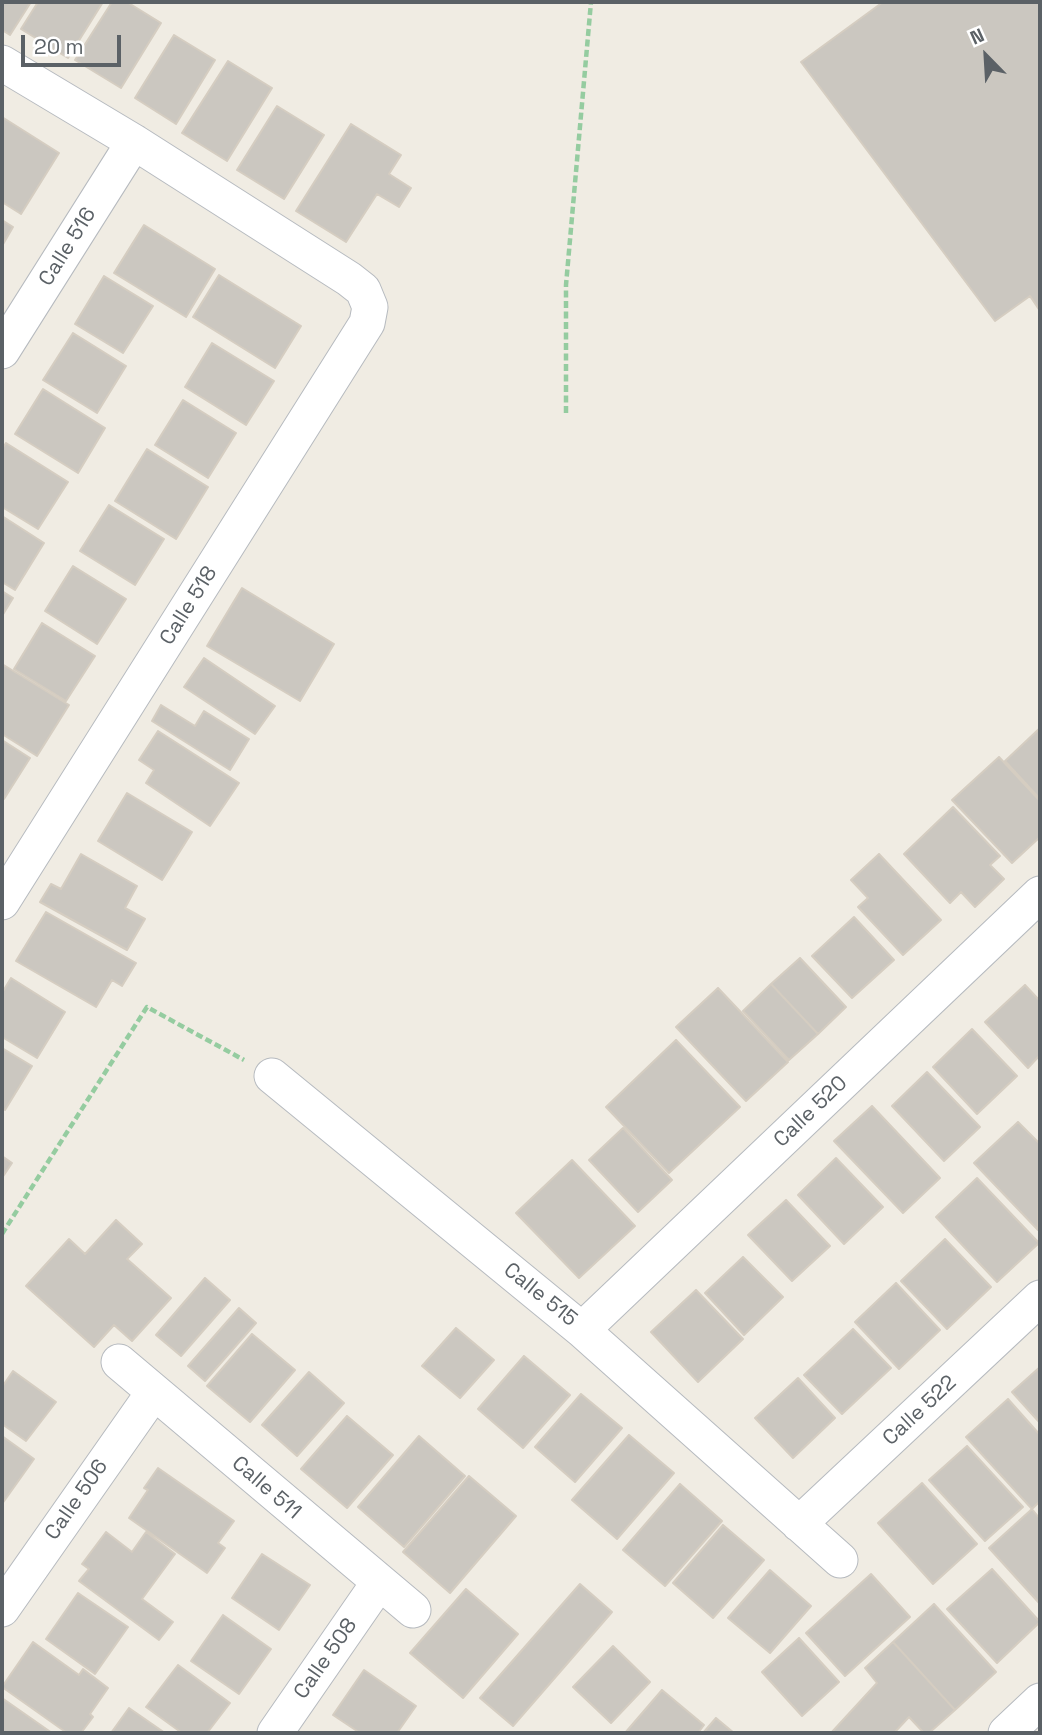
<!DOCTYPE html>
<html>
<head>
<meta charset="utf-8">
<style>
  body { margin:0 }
  #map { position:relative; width:1042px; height:1735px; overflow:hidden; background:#f0ece3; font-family:"Space Grotesk",sans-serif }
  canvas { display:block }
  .frame { position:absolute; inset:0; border:4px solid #5b6166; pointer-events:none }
  .north { position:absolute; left:951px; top:21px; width:70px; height:70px; -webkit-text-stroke:5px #fff; paint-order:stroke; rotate:336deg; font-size:19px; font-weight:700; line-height:28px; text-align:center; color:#5b6166 }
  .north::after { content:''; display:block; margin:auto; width:24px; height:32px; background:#5b6166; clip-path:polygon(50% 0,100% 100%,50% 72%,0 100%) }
  .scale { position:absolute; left:21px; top:35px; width:100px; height:32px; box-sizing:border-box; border:4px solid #5b6166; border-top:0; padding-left:9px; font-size:21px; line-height:24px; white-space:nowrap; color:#5b6166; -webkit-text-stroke:5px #fff; paint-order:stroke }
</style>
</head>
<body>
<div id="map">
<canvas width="1042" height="1735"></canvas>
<div class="frame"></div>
<div class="north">N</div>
<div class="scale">20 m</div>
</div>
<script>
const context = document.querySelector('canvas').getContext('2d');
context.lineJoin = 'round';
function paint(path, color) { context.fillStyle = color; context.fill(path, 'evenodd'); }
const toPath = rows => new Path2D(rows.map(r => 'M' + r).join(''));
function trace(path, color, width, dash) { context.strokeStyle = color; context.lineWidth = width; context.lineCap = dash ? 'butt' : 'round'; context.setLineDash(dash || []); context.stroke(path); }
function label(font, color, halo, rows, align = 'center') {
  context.font = font + ' "Space Grotesk",sans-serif'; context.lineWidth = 5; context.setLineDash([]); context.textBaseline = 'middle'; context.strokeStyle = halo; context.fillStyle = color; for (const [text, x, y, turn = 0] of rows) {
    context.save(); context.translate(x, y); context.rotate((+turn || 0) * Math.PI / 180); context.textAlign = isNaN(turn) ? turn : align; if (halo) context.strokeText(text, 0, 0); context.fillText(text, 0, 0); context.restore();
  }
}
const building = toPath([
  [2,2,31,2,10,35,2,30,2,2],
  [38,2,103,2,68,58,21,29,38,2],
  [112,2,127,2,161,23,121,88,75,60,112,2],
  [883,2,1040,2,1040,311,1030,296,995,321,801,62,883,2],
  [174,35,215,60,176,124,135,98,174,35],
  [228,61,272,88,227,161,182,133,228,61],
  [277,106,324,135,284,199,237,170,277,106],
  [2,117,59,153,21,214,2,202,2,117],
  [351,124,401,155,389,174,411,188,399,207,377,194,346,242,296,211,351,124],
  [2,220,13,227,2,246,2,220],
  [144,225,215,269,186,317,114,273,144,225],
  [219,275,301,326,275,368,193,317,219,275],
  [104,276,153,306,123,353,75,324,104,276],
  [73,333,126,366,97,413,43,380,73,333],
  [212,343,274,381,246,425,185,387,212,343],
  [43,389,105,428,78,473,15,434,43,389],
  [183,400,236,433,208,478,155,445,183,400],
  [6,443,68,482,38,529,2,507,2,449,6,443],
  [147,449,208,487,176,539,115,501,147,449],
  [109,505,164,539,135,585,80,551,109,505],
  [2,516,44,543,15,590,2,582,2,516],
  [73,566,126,599,97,644,45,611,73,566],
  [242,588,334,644,300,701,207,646,242,588],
  [2,591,13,598,2,616,2,591],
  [42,623,95,656,66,701,14,669,42,623],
  [204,658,275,706,255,734,184,687,204,658],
  [2,664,69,705,37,756,2,734,2,664],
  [161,705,195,726,204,711,249,739,230,770,152,721,161,705],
  [1040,728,1040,799,1005,761,1040,728],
  [158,731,239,783,210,826,146,783,154,770,139,760,158,731],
  [2,740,30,758,4,799,2,798,2,740],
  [999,757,1040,801,1040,837,1012,863,952,800,999,757],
  [127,793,192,832,162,880,98,841,127,793],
  [953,807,1000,856,990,865,1004,879,975,907,961,892,950,903,904,854,953,807],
  [81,854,137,886,125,908,145,919,127,950,40,902,51,884,61,889,81,854],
  [879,854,941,920,903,955,858,907,868,898,851,880,879,854],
  [46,912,136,963,122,986,112,980,96,1007,16,961,46,912],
  [854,917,894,960,852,998,812,956,854,917],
  [800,958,846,1007,818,1034,771,984,800,958],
  [11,978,65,1012,37,1058,2,1037,2,993,11,978],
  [771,984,818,1034,789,1060,743,1011,771,984],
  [1025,985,1040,1001,1040,1055,1028,1068,985,1022,1025,985],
  [718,988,788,1062,746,1101,676,1027,718,988],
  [972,1029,1017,1076,977,1114,933,1067,972,1029],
  [676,1040,740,1107,669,1173,606,1107,676,1040],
  [2,1048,32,1066,5,1110,2,1108,2,1048],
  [927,1072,980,1127,944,1161,892,1106,927,1072],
  [872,1106,940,1178,903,1213,834,1141,872,1106],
  [1018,1122,1040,1144,1038,1230,974,1163,1018,1122],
  [623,1128,672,1180,638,1212,589,1160,623,1128],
  [2,1156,12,1163,2,1178,2,1156],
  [836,1158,883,1207,844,1244,798,1195,836,1158],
  [572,1160,635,1226,579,1278,516,1213,572,1160],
  [977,1178,1039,1243,997,1282,936,1217,977,1178],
  [786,1200,830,1246,792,1281,748,1235,786,1200],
  [116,1220,142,1244,127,1259,171,1298,132,1341,114,1325,94,1347,26,1286,69,1239,85,1254,116,1220],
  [945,1239,991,1287,947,1329,901,1281,945,1239],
  [743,1257,783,1297,744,1335,705,1293,743,1257],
  [205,1278,230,1300,181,1356,156,1335,205,1278],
  [896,1283,940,1330,899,1369,855,1322,896,1283],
  [696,1290,743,1339,698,1382,651,1332,696,1290],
  [239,1308,256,1323,205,1381,188,1366,239,1308],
  [456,1328,494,1360,460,1398,422,1366,456,1328],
  [853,1329,891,1368,842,1414,804,1375,853,1329],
  [252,1334,295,1370,250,1422,207,1386,252,1334],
  [524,1356,570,1395,523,1448,478,1409,524,1356],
  [1040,1367,1040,1423,1012,1392,1040,1367],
  [13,1371,56,1402,26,1441,2,1424,2,1387,13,1371],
  [309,1372,344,1403,297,1456,262,1425,309,1372],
  [798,1378,835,1418,793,1458,755,1418,798,1378],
  [581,1394,622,1428,575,1482,535,1447,581,1394],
  [1008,1399,1040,1435,1040,1501,1032,1509,966,1437,1008,1399],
  [347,1416,393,1455,347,1508,301,1469,347,1416],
  [629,1435,674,1473,617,1539,572,1500,629,1435],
  [2,1436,34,1459,2,1504,2,1436],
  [419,1436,465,1476,404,1547,358,1507,419,1436],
  [967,1446,1023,1507,985,1541,929,1480,967,1446],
  [158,1468,234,1521,218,1543,225,1548,207,1573,129,1518,148,1490,144,1488,158,1468],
  [469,1476,516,1516,450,1593,403,1552,469,1476],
  [922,1483,977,1544,933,1584,878,1523,922,1483],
  [680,1484,722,1521,665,1586,623,1550,680,1484],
  [1032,1509,1040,1519,1040,1604,989,1548,1032,1509],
  [723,1525,764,1560,713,1618,673,1583,723,1525],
  [106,1532,132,1552,146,1532,175,1554,142,1599,173,1622,159,1640,79,1581,89,1569,82,1564,106,1532],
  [262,1554,310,1585,279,1630,232,1598,262,1554],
  [992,1569,1040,1622,997,1663,947,1609,992,1569],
  [770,1570,811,1606,770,1653,728,1618,770,1570],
  [871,1574,910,1617,845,1676,806,1633,871,1574],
  [580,1584,612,1612,513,1726,480,1698,580,1584],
  [466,1589,518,1634,463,1698,410,1653,466,1589],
  [78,1593,128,1627,95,1674,46,1639,78,1593],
  [934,1604,996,1672,955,1710,893,1642,934,1604],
  [223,1615,271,1649,239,1694,191,1661,223,1615],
  [799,1638,839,1682,802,1716,762,1672,799,1638],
  [33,1642,79,1675,83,1669,108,1688,90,1714,93,1717,81,1733,67,1733,2,1687,33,1642],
  [893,1642,955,1710,929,1733,924,1733,909,1717,894,1733,831,1733,877,1683,865,1668,893,1642],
  [613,1646,650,1682,611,1723,573,1687,613,1646],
  [178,1665,230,1703,207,1733,182,1733,146,1707,178,1665],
  [364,1670,416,1706,397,1733,360,1733,333,1715,364,1670],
  [662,1690,704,1725,698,1733,625,1733,662,1690],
  [2,1698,52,1733,2,1733,2,1698],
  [129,1708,165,1733,111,1733,129,1708],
  [716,1718,734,1733,703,1733,716,1718]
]);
paint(building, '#cbc7c0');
trace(building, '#d5cdc1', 2);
const street = toPath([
  [2,63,134,142,349,279,363,290,370,307,367,323,2,902],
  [2,351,134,142],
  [272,1076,582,1330,840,1560],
  [582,1330,1040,894],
  [119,1362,413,1610],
  [799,1524,1040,1298],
  [2,1609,154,1392],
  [275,1733,378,1584],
  [1006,1733,1040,1701]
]);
trace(street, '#b6babf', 37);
trace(toPath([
  [566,413,566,285,591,2],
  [2,1234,147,1007,244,1060]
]), '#95cca0', 4.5, [7, 3.5]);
trace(street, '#fff', 35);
label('21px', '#5b6166', '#fff', [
  ["Calle 516",68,247,-58],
  ["Calle 518",189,606,-58],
  ["Calle 520",811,1112,-44],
  ["Calle 515",540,1295,39],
  ["Calle 522",920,1411,-43],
  ["Calle 511",266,1488,41],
  ["Calle 506",77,1500,-55],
  ["Calle 508",326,1659,-55]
]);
</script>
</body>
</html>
